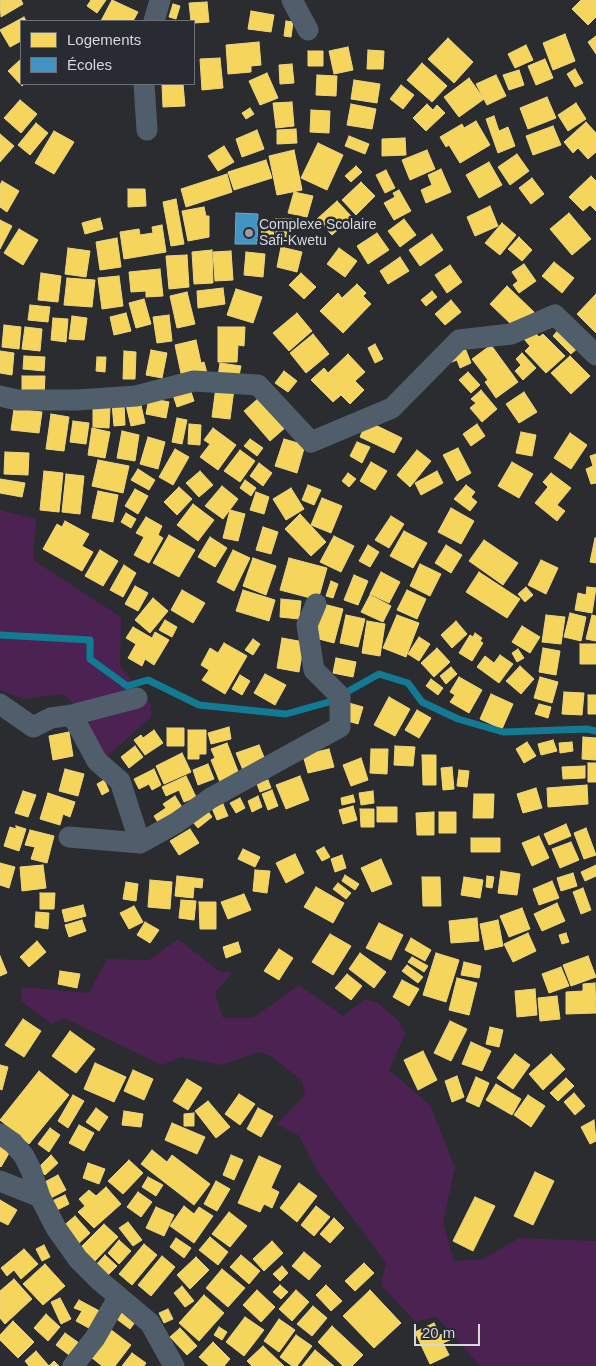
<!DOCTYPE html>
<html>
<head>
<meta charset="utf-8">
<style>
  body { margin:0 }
  #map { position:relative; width:596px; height:1366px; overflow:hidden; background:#2a2c2f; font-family:Helvetica,sans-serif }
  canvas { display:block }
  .legend { position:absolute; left:20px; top:20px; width:175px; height:65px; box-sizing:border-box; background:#282b31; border:1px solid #6e7075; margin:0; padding:6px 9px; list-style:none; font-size:15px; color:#d6d8dc }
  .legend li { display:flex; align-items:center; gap:10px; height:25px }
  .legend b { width:25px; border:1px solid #6e7075 }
  .scale { position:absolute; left:414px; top:1324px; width:66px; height:22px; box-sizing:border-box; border:2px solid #d6d8dc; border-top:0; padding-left:6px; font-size:15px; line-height:18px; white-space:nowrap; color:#d6d8dc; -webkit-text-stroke:4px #282b31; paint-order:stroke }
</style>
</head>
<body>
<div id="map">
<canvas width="596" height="1366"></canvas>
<ul class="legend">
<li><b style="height:14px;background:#f6d55c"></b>Logements</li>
<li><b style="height:14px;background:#4393c3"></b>Écoles</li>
</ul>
<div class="scale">20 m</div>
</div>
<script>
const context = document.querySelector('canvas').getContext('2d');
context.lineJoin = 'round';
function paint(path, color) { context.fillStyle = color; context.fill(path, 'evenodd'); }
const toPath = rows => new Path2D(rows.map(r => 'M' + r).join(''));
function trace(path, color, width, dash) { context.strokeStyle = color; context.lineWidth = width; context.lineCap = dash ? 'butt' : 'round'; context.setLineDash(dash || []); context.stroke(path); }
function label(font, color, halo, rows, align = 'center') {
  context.font = font + ' Helvetica,sans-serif'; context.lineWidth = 5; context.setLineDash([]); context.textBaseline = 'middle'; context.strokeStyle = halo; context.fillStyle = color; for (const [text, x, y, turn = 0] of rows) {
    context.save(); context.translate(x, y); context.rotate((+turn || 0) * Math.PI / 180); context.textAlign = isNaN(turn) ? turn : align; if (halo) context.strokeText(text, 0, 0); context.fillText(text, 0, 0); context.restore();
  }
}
paint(toPath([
  [0,510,36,519,33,560,121,617,120,666,151,705,151,717,94,768,73,703,63,694,23,699,0,690],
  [178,939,220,972,233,972,215,993,223,1018,253,1018,299,985,343,1016,365,999,378,1003,399,1021,405,1034,389,1070,430,1105,455,1168,443,1222,454,1261,483,1259,519,1238,596,1241,596,1366,480,1366,436,1316,416,1322,381,1285,386,1262,318,1172,299,1136,277,1124,305,1094,302,1081,271,1056,258,1052,221,1065,181,1057,162,1065,64,1018,52,1024,21,1001,22,987,89,993,107,959,149,960]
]), '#4c2253');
const homes = toPath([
  [0,0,21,0,23,4,1,17,0,0],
  [91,0,106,0,97,13,87,6,91,0],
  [112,0,138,12,133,21,101,21,112,0],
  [581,0,596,0,596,17,588,25,572,9,581,0],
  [207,2,209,22,194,23,191,21,189,3,207,2],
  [173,4,180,6,176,19,169,17,173,4],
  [251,11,274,15,271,32,248,29,251,11],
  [24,17,26,21,21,21,21,41,10,47,0,30,24,17],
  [286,21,293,22,291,37,284,36,286,21],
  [565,34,575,61,553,70,543,43,565,34],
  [596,36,596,54,588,42,596,36],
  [448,38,473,62,454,83,428,59,448,38],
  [259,42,261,65,251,66,251,72,228,74,226,45,259,42],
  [526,45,533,60,515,68,508,54,526,45],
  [348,47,353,70,334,74,329,51,348,47],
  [368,50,384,51,383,69,367,69,368,50],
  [308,51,323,51,323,66,308,66,308,51],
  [220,58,223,88,202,90,200,59,220,58],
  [21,59,21,84,24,84,22,86,8,71,21,59],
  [545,59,553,78,536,85,528,66,545,59],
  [422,63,447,86,432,102,407,80,422,63],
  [292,64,294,83,280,84,279,65,292,64],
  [575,69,583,83,575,87,567,74,575,69],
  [519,70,524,85,509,90,503,75,519,70],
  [267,73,278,98,260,105,249,81,267,73],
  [317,75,337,76,336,96,316,95,317,75],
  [496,75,506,96,487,105,476,84,496,75],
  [469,78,484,99,459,117,444,97,469,78],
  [354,80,380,84,377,103,351,99,354,80],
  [162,84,183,84,185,106,163,107,162,84],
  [401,85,414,95,403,109,390,99,401,85],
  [547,97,556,118,528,129,520,108,547,97],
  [20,100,37,114,21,133,4,118,20,100],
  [292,102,294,126,276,128,273,103,292,102],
  [576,103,586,119,568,131,558,115,576,103],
  [351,104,376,109,372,129,347,125,351,104],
  [427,104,433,110,437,105,445,113,426,131,413,118,427,104],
  [250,108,254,114,246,119,242,113,250,108],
  [311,110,330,111,329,133,310,132,311,110],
  [494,116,499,131,508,127,515,146,498,153,486,119,494,116],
  [476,121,490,145,460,163,449,145,446,147,440,137,462,124,464,128,476,121],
  [586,122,596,133,596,152,588,159,578,148,573,153,564,142,586,122],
  [36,123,48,133,30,155,18,145,36,123],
  [553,126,561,145,533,155,526,136,553,126],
  [296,129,297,143,277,144,277,130,296,129],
  [257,130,264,149,242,157,236,139,257,130],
  [54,131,74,142,54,174,35,163,54,131],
  [0,134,14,146,0,162,0,134],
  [349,136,369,144,365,154,345,146,349,136],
  [405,138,406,155,382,156,382,139,405,138],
  [318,143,343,155,327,190,301,178,318,143],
  [224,146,234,162,218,171,208,156,224,146],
  [294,150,302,190,277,195,269,156,294,150],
  [427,150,435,169,410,180,402,160,427,150],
  [517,154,529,171,510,185,498,167,517,154],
  [266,160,272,178,234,190,228,172,266,160],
  [489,162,502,185,479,198,466,175,489,162],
  [356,166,362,172,351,182,345,176,356,166],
  [441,169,451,192,426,203,421,190,432,185,428,175,441,169],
  [386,170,395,188,385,193,376,175,386,170],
  [227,174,232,192,186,207,181,189,227,174],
  [591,176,596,181,596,211,590,205,583,211,569,197,591,176],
  [532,178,544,194,531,204,519,188,532,178],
  [2,181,19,191,7,212,0,207,0,185,2,181],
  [361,182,375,196,356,215,342,200,361,182],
  [128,189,145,189,146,206,128,207,128,189],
  [399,190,411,211,394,220,384,203,395,197,393,193,399,190],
  [294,192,313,196,307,217,288,213,294,192],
  [176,199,184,244,171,246,163,202,176,199],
  [337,201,352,217,332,235,317,219,337,201],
  [490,206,498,226,475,236,467,217,490,206],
  [204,207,206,216,209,216,209,237,188,241,182,211,204,207],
  [569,213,591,239,572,255,550,229,569,213],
  [100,218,103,229,85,234,82,223,100,218],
  [276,219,292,219,292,237,276,237,276,219],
  [404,219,416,235,400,247,388,231,404,219],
  [0,220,12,226,0,249,0,220],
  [502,223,516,235,500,255,485,243,502,223],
  [162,225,166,252,124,259,120,232,139,229,140,235,153,233,152,227,162,225],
  [262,226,274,226,273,241,261,241,262,226],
  [19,229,38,240,23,265,4,253,19,229],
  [377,233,389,250,368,264,357,246,377,233],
  [432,234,443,250,420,266,409,250,432,234],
  [519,237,532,250,522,261,508,249,519,237],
  [117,238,121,267,100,270,96,242,117,238],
  [281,247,302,252,297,272,277,267,281,247],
  [68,248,90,251,86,277,65,274,68,248],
  [339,248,357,261,345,277,327,264,339,248],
  [212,250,213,283,194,284,192,252,212,250],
  [231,251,233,280,215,281,213,252,231,251],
  [246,252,265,254,263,277,244,275,246,252],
  [187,255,189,287,169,289,166,256,187,255],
  [400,257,409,271,388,284,380,271,400,257],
  [554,262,574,278,562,293,542,276,554,262],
  [524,264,536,281,519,293,513,285,518,281,512,272,524,264],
  [450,265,462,282,447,293,435,275,450,265],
  [160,269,163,296,146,297,146,291,131,292,129,272,160,269],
  [41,273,61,276,58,302,38,300,41,273],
  [301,273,316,287,304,299,289,285,301,273],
  [119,276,123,306,102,309,98,278,119,276],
  [67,278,95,280,92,307,64,305,67,278],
  [357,284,366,293,363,296,371,304,343,333,320,311,338,293,342,298,357,284],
  [507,286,534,312,525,322,520,318,513,326,490,304,507,286],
  [223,288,225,304,198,308,197,291,223,288],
  [236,289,262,297,253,323,227,315,236,289],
  [432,291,437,297,426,306,421,300,432,291],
  [187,292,195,324,177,328,170,296,187,292],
  [596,294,596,333,577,314,596,294],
  [144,299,151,324,136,328,129,303,144,299],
  [451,300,461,312,445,325,435,314,451,300],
  [30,305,50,307,48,322,28,320,30,305],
  [126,313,131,331,114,335,110,317,126,313],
  [297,313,312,331,289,351,273,333,297,313],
  [169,315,172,341,157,343,153,317,169,315],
  [72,316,87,318,84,340,69,339,72,316],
  [53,318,68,319,66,342,51,340,53,318],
  [4,325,21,327,19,349,2,347,4,325],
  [25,327,42,329,40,351,22,349,25,327],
  [218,327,245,327,244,346,238,345,237,362,218,362,218,327],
  [560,328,579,347,571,354,553,336,560,328],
  [533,330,539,337,543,334,565,356,546,373,525,351,530,346,524,339,533,330],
  [313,334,329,354,306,373,290,353,313,334],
  [196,340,201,363,204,362,207,373,182,378,175,345,196,340],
  [375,344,383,359,375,363,368,348,375,344],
  [491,345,518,382,496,398,485,382,488,380,472,359,491,345],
  [465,348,471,363,460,368,457,360,449,363,465,348],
  [151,350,167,353,162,378,146,375,151,350],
  [0,351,14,353,12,375,0,373,0,351],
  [124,351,136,352,135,379,123,379,124,351],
  [522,353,536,368,523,380,515,371,521,365,516,359,522,353],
  [348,354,365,372,355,381,364,390,350,404,341,395,333,402,311,380,324,368,328,373,348,354],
  [24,356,45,357,44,371,23,369,24,356],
  [570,356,590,376,571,394,551,373,570,356],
  [97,357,106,357,105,372,96,371,97,357],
  [220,363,241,366,238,380,218,377,220,363],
  [284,371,297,381,288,392,275,383,284,371],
  [468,372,480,385,471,393,459,380,468,372],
  [22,376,45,376,44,396,22,395,22,376],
  [216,387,234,389,230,419,212,417,216,387],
  [190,389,194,401,177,407,173,395,190,389],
  [481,390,497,409,482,422,470,408,476,403,471,399,481,390],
  [524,392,537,412,519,423,506,404,524,392],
  [260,397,286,427,270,441,244,411,260,397],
  [149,398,169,402,166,418,146,414,149,398],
  [140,401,145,423,131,426,126,405,140,401],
  [93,404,110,408,109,428,93,427,93,404],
  [112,404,124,404,125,425,114,426,112,404],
  [14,409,42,412,39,433,11,430,14,409],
  [51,414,69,417,64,451,46,449,51,414],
  [177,418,187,420,182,444,172,442,177,418],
  [73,421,89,423,86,444,70,442,73,421],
  [367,421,402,438,394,453,360,437,367,421],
  [189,424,201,425,200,445,188,444,189,424],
  [477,424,485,436,471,446,463,434,477,424],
  [92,428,110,432,105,458,88,455,92,428],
  [213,428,236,445,218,470,200,457,210,444,204,440,213,428],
  [122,431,139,435,135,461,117,458,122,431],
  [521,432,536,435,532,456,516,453,521,432],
  [570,433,587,445,571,469,554,458,570,433],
  [148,437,165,442,158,469,140,464,148,437],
  [250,439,263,448,257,456,244,446,250,439],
  [284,439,305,445,297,473,275,466,284,439],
  [357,442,370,447,362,463,350,456,357,442],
  [458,448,471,473,457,481,443,455,458,448],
  [175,449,189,457,173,485,159,477,175,449],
  [240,450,255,461,240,482,224,471,240,450],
  [417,450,431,461,410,487,397,475,417,450],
  [5,452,29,453,28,475,4,474,5,452],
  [596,454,596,483,591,484,586,469,593,466,590,456,596,454],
  [98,460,129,466,123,493,92,486,98,460],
  [371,462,387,471,375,490,360,481,371,462],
  [512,462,533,474,519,498,498,486,512,462],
  [259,463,272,473,263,486,250,476,259,463],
  [138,469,155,480,149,490,131,480,138,469],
  [44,471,63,473,59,512,40,510,44,471],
  [200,471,213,485,199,497,186,483,200,471],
  [437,471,443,483,421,495,415,483,437,471],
  [348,473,356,479,349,487,342,481,348,473],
  [551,473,571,488,557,505,565,511,557,521,535,503,548,487,543,482,551,473],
  [66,474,84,476,80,514,62,512,66,474],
  [0,479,25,483,22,497,0,493,0,479],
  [245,480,256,488,251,496,240,488,245,480],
  [308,485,321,490,314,505,302,500,308,485],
  [466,485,475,492,471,497,477,502,470,511,454,499,466,485],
  [222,486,238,499,223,519,205,506,222,486],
  [179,487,192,499,177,515,164,502,179,487],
  [291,488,304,509,286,520,273,499,291,488],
  [135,489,148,496,138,514,125,506,135,489],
  [98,491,118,495,113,522,92,518,98,491],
  [256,492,269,497,264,514,250,510,256,492],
  [322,498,342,506,331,533,311,525,322,498],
  [193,504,214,520,198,541,177,525,193,504],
  [451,508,474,521,461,544,438,532,451,508],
  [230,510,245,514,238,541,223,538,230,510],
  [126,513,136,519,131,528,121,522,126,513],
  [300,514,326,542,311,556,285,529,300,514],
  [391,516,404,524,389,548,375,540,391,516],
  [146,517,162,526,158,535,163,538,149,563,134,555,144,537,136,533,146,517],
  [65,521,89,534,82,546,93,552,82,571,43,549,57,524,62,527,65,521],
  [263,527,278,532,271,554,256,550,263,527],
  [404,531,427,543,413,568,390,556,404,531],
  [169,535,195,550,179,577,153,563,169,535],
  [334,536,354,546,341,572,320,562,334,536],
  [210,537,227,548,215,567,198,557,210,537],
  [595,538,596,538,596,563,590,562,595,538],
  [484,540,518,563,503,585,469,561,484,540],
  [368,545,379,552,370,567,359,561,368,545],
  [446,545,462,555,451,573,435,563,446,545],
  [100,550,118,561,103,586,85,576,100,550],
  [233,550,250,558,234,591,217,582,233,550],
  [253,558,276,566,266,595,243,586,253,558],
  [289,558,327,568,318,600,280,590,289,558],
  [541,560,558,568,546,594,528,585,541,560],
  [420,564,441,574,430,596,410,586,420,564],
  [124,565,136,573,123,597,110,590,124,565],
  [381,572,400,582,389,603,370,594,381,572],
  [479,572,520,599,507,618,466,592,479,572],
  [354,575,368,581,358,605,344,600,354,575],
  [331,581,338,584,333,598,326,596,331,581],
  [135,586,148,593,138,611,125,604,135,586],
  [526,587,533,595,525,602,518,594,526,587],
  [587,587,596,588,592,613,575,610,578,593,586,595,587,587],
  [182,590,205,603,193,623,171,610,182,590],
  [243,590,275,600,269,621,236,611,243,590],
  [407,590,426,599,417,619,397,610,407,590],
  [370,595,391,606,383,622,361,612,370,595],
  [153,598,168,611,150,633,135,620,153,598],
  [281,599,301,601,299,619,280,617,281,599],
  [323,604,343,609,334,643,315,638,323,604],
  [570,613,586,617,581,641,564,637,570,613],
  [346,615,365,619,358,647,340,643,346,615],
  [397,615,419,623,406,657,383,648,397,615],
  [546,615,565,617,561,644,542,642,546,615],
  [592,615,596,616,596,641,586,639,592,615],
  [165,620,177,627,172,637,159,630,165,620],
  [367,621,385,624,380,656,362,653,367,621],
  [456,621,467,634,452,648,441,635,456,621],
  [522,626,540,637,530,653,512,642,522,626],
  [133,627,152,638,155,632,169,640,154,665,145,659,142,666,128,658,136,644,126,638,133,627],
  [475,633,482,638,480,641,483,643,472,661,459,653,470,635,473,637,475,633],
  [419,637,430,644,419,661,408,654,419,637],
  [282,638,304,642,299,672,277,668,282,638],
  [253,639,260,644,253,655,245,650,253,639],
  [224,643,247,656,225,694,202,680,209,670,201,665,210,648,218,653,224,643],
  [580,644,596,644,596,664,580,664,580,644],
  [437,648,450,662,434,677,421,663,437,648],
  [543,648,560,651,556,675,539,672,543,648],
  [518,649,524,658,517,662,512,653,518,649],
  [500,655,513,664,499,683,477,667,485,656,494,663,500,655],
  [336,658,356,662,353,677,333,673,336,658],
  [520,666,534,679,521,694,506,681,520,666],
  [451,667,457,674,446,684,440,676,451,667],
  [265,674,286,685,275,705,254,693,265,674],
  [240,675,250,681,242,695,232,689,240,675],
  [459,677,482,690,469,713,450,702,455,695,450,692,459,677],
  [540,677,558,682,552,703,534,698,540,677],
  [431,679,443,688,438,695,426,686,431,679],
  [564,692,584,693,582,715,562,714,564,692],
  [491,694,513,704,502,729,480,719,491,694],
  [588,695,596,695,596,714,588,714,588,695],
  [389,697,410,709,395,736,374,725,389,697],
  [349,703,363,707,358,724,344,720,349,703],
  [539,704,551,707,548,718,535,714,539,704],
  [417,710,431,718,419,738,405,730,417,710],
  [229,727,231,739,211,744,208,733,229,727],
  [167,728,184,728,184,746,167,746,167,728],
  [154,730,163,743,145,755,134,740,141,735,143,738,154,730],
  [188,730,206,730,206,754,199,754,199,759,188,759,188,730],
  [69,732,73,756,53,760,49,736,69,732],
  [583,737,596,738,596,760,582,759,583,737],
  [553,740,557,751,541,755,538,744,553,740],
  [527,742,536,756,524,763,516,749,527,742],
  [572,742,573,751,560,753,559,743,572,742],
  [227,743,239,774,220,782,211,760,215,758,211,749,227,743],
  [259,745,266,762,243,770,236,753,259,745],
  [135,746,143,757,129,768,121,757,135,746],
  [395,746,415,747,413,766,394,765,395,746],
  [329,749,334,767,308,773,303,755,329,749],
  [371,749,388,749,387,774,370,773,371,749],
  [182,753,191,772,164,784,156,766,182,753],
  [422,755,436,755,436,785,423,785,422,755],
  [361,758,368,780,351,786,343,765,361,758],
  [588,763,596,763,596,782,588,782,588,763],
  [208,764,214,779,198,785,193,770,208,764],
  [585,766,585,778,563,779,562,767,585,766],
  [452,767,454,789,443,790,441,768,452,767],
  [65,769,84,774,78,796,59,791,65,769],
  [154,769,161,785,152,790,149,784,139,789,134,779,154,769],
  [459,770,469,771,467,787,457,786,459,770],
  [186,776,196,797,184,802,179,790,166,796,162,787,186,776],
  [300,776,309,800,286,809,276,785,300,776],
  [104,780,109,791,102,795,97,784,104,780],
  [268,780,271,788,260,792,257,784,268,780],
  [587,785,588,804,548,807,547,788,587,785],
  [536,788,542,808,523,813,517,794,536,788],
  [272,790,278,806,268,810,262,794,272,790],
  [23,791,36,795,28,817,15,813,23,791],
  [373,791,374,803,361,805,359,793,373,791],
  [48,793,75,802,70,817,63,814,60,825,40,819,48,793],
  [474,794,494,794,493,818,473,818,474,794],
  [353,795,355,802,342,805,341,798,353,795],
  [175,796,185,812,161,827,154,816,166,808,163,804,175,796],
  [258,796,262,807,252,812,248,801,258,796],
  [240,798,245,808,236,813,230,803,240,798],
  [223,804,228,816,217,820,212,808,223,804],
  [353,806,357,820,343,824,339,810,353,806],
  [377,807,397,807,397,822,377,822,377,807],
  [360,809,374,809,374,827,361,827,360,809],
  [207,810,212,817,198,828,192,821,207,810],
  [434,812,434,835,417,835,416,813,434,812],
  [439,812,456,812,456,833,439,833,439,812],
  [566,824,571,836,549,845,544,834,566,824],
  [16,826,26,829,19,851,4,846,10,827,16,829,16,826],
  [586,828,596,855,584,859,574,833,586,828],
  [190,829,199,843,179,855,170,841,190,829],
  [30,830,54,836,47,863,31,859,35,847,25,845,30,830],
  [539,836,549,858,532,866,522,843,539,836],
  [471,838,500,838,500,852,471,852,471,838],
  [571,842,579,860,560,868,552,849,571,842],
  [324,847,330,857,322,861,316,851,324,847],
  [243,849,260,857,255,867,238,859,243,849],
  [295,854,304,873,286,883,276,863,295,854],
  [342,855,346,868,335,872,331,859,342,855],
  [381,859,392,884,372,892,361,868,381,859],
  [0,863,15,867,9,888,0,885,0,863],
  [43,865,46,888,22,891,20,867,43,865],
  [596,865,596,876,585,881,581,872,596,865],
  [255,870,270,871,267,893,253,891,255,870],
  [501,871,520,874,517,895,498,893,501,871],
  [573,873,577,886,561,891,557,878,573,873],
  [345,875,359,884,355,890,342,881,345,875],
  [177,876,203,879,202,888,194,887,193,898,175,896,177,876],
  [487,876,494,877,492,888,486,887,487,876],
  [422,877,440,877,441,906,423,906,422,877],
  [464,877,483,880,480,898,461,895,464,877],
  [150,880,172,882,170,909,148,907,150,880],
  [552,881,559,898,539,905,533,889,552,881],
  [126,882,138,884,136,901,123,899,126,882],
  [338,883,351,893,346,899,333,889,338,883],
  [316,887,344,903,333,923,304,907,316,887],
  [583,888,591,910,581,914,573,892,583,888],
  [40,893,55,893,54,909,40,909,40,893],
  [244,894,251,910,228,919,221,902,244,894],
  [181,900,196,901,194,920,179,918,181,900],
  [199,902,216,902,216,929,200,929,199,902],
  [557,903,565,921,542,931,534,914,557,903],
  [83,905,86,916,65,922,62,910,83,905],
  [134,906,143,922,129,929,120,913,134,906],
  [522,908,530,929,509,937,500,916,522,908],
  [36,912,49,913,48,929,35,927,36,912],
  [477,918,479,941,451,943,449,921,477,918],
  [82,920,86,931,69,937,65,925,82,920],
  [498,920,503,946,485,950,480,924,498,920],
  [145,922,159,930,150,943,137,935,145,922],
  [379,923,403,935,391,960,366,948,379,923],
  [528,933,536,951,513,962,504,944,528,933],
  [566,933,569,942,562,944,559,935,566,933],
  [330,934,351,946,333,975,312,962,330,934],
  [411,938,431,950,425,961,405,950,411,938],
  [37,941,46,952,29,967,20,957,37,941],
  [238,942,241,952,226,958,223,947,238,942],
  [279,949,293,958,279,980,264,971,279,949],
  [360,953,386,972,374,988,349,969,360,953],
  [436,953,459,960,446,1002,423,995,436,953],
  [0,956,7,973,0,976,0,956],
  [588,956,596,977,571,986,563,965,588,956],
  [412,957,428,966,424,972,408,962,412,957],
  [464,962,481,966,479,978,461,975,464,962],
  [407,965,423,977,418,983,402,971,407,965],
  [561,967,569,986,549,993,542,974,561,967],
  [60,971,80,974,77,988,58,984,60,971],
  [347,974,362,986,351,1000,335,988,347,974],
  [457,978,477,983,469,1015,449,1010,457,978],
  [402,980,419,989,409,1006,393,997,402,980],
  [595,983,596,1013,566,1014,566,992,583,991,583,984,595,983],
  [535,989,537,1015,517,1017,515,991,535,989],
  [557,996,560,1019,540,1021,538,998,557,996],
  [23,1019,41,1031,24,1057,5,1045,23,1019],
  [450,1021,467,1029,451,1061,434,1053,450,1021],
  [490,1027,503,1030,499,1047,486,1044,490,1027],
  [70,1031,95,1049,76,1073,52,1056,70,1031],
  [471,1042,491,1051,482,1071,462,1064,471,1042],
  [423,1051,437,1080,418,1090,404,1060,423,1051],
  [515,1054,530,1065,513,1089,497,1078,515,1054],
  [551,1054,565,1069,543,1090,529,1074,551,1054],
  [95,1063,126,1077,114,1102,84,1089,95,1063],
  [0,1065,8,1067,2,1090,0,1089,0,1065],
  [133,1070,153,1079,144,1100,124,1091,133,1070],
  [39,1071,69,1095,29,1144,0,1120,39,1071],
  [457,1076,464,1097,452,1102,445,1081,457,1076],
  [476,1077,489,1083,479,1107,466,1101,476,1077],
  [566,1078,574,1086,558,1101,550,1093,566,1078],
  [187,1079,202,1088,188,1110,173,1101,187,1079],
  [496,1084,521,1099,512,1115,486,1100,496,1084],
  [574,1093,585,1106,575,1115,564,1102,574,1093],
  [239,1094,255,1104,240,1125,225,1114,239,1094],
  [73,1095,84,1101,68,1128,58,1121,73,1095],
  [528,1095,545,1106,531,1127,514,1115,528,1095],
  [208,1101,230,1127,216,1138,195,1111,208,1101],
  [96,1108,108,1117,99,1131,86,1122,96,1108],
  [258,1108,273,1116,261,1137,247,1129,258,1108],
  [124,1111,143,1114,141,1127,122,1125,124,1111],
  [194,1113,194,1126,184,1126,184,1114,194,1113],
  [594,1120,596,1141,590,1144,581,1127,594,1120],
  [172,1123,205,1137,197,1154,165,1140,172,1123],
  [79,1125,94,1133,84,1151,69,1143,79,1125],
  [50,1128,60,1135,49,1152,38,1144,50,1128],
  [0,1141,12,1148,1,1167,0,1166,0,1141],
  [152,1150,167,1162,172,1155,210,1184,194,1205,141,1164,152,1150],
  [51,1155,58,1163,45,1175,38,1168,51,1155],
  [231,1155,243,1160,234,1180,223,1175,231,1155],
  [259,1156,281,1166,271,1188,279,1192,272,1208,264,1204,260,1212,238,1203,259,1156],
  [129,1160,143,1173,123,1194,108,1181,129,1160],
  [88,1163,105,1169,99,1184,83,1178,88,1163],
  [535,1172,554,1181,533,1225,514,1216,535,1172],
  [58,1175,66,1190,49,1199,41,1184,58,1175],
  [148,1177,163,1185,156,1196,142,1187,148,1177],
  [216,1181,230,1189,217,1211,204,1204,216,1181],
  [299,1183,317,1196,297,1222,280,1208,299,1183],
  [106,1187,121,1204,94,1228,78,1212,85,1206,79,1199,89,1190,96,1196,106,1187],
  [138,1192,152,1202,141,1217,127,1207,138,1192],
  [65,1195,69,1204,57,1210,52,1201,65,1195],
  [475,1197,495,1206,473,1251,453,1241,475,1197],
  [0,1200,17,1210,8,1225,0,1221,0,1200],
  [184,1206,194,1214,199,1207,213,1216,194,1243,170,1226,184,1206],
  [316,1206,330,1217,314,1236,301,1225,316,1206],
  [156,1207,174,1215,164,1236,146,1228,156,1207],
  [229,1212,247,1226,230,1247,212,1234,229,1212],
  [75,1216,90,1233,77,1245,61,1228,75,1216],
  [334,1218,344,1228,330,1243,320,1234,334,1218],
  [128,1222,142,1240,133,1246,119,1228,128,1222],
  [104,1224,118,1237,93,1263,79,1249,104,1224],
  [210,1237,228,1252,218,1265,199,1250,210,1237],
  [176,1238,191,1248,184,1258,170,1247,176,1238],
  [119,1240,131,1251,119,1264,108,1253,119,1240],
  [272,1241,283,1253,264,1271,253,1259,272,1241],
  [144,1244,157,1255,132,1285,119,1274,144,1244],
  [44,1245,50,1257,42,1261,36,1249,44,1245],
  [24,1249,38,1264,21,1279,14,1270,7,1276,1,1268,24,1249],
  [304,1252,321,1266,309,1280,292,1266,304,1252],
  [105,1255,117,1266,106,1277,95,1266,105,1255],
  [241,1255,260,1271,249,1284,230,1267,241,1255],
  [162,1256,175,1267,151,1296,138,1285,162,1256],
  [196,1257,209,1270,190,1289,177,1275,196,1257],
  [364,1263,374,1273,355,1291,345,1281,364,1263],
  [45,1264,65,1286,43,1305,23,1284,45,1264],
  [282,1266,288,1273,280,1281,273,1274,282,1266],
  [222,1269,245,1288,228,1307,206,1288,222,1269],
  [14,1279,32,1299,5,1324,0,1318,0,1291,14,1279],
  [280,1285,288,1292,281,1299,273,1292,280,1285],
  [326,1285,342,1301,331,1311,316,1295,326,1285],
  [182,1286,194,1301,185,1307,174,1293,182,1286],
  [257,1290,275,1307,261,1322,243,1305,257,1290],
  [296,1290,309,1302,292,1321,279,1309,296,1290],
  [370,1290,401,1323,374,1348,343,1316,370,1290],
  [204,1295,224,1313,199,1341,179,1323,204,1295],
  [60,1298,71,1319,61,1324,51,1302,60,1298],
  [79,1300,107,1315,98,1333,76,1321,82,1311,74,1308,79,1300],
  [117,1304,138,1318,130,1329,110,1314,117,1304],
  [313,1306,327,1318,312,1336,297,1324,313,1306],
  [168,1309,173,1319,164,1323,159,1313,168,1309],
  [46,1314,60,1327,48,1341,34,1328,46,1314],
  [245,1317,264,1330,244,1356,226,1342,245,1317],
  [279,1319,295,1330,279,1352,264,1341,279,1319],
  [13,1321,34,1342,18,1358,0,1340,0,1335,13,1321],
  [434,1323,440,1335,447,1332,450,1340,443,1343,449,1355,430,1364,415,1332,434,1323],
  [106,1326,131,1345,115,1366,102,1366,86,1353,106,1326],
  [332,1326,363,1355,352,1366,343,1366,318,1342,332,1326],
  [219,1327,227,1332,222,1340,214,1335,219,1327],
  [180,1328,197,1346,187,1355,170,1337,180,1328],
  [65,1333,79,1343,69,1355,56,1345,65,1333],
  [296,1335,312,1346,297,1366,292,1366,280,1357,296,1335],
  [213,1342,230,1359,224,1366,209,1366,199,1357,213,1342],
  [263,1346,284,1366,252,1366,247,1361,263,1346],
  [315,1350,334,1366,302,1366,315,1350],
  [36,1351,49,1366,54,1361,59,1366,29,1366,25,1361,36,1351],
  [132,1353,146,1363,144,1366,122,1366,132,1353]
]);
paint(homes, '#f6d55c');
trace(homes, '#ecd682', 1);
const schools = toPath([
  [236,213,258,214,257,244,235,244,236,213]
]);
paint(schools, '#4393c3');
trace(schools, '#6fa8ca', 1);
trace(toPath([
  [0,635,90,640,90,659,127,686,148,680,199,705,286,714,329,702,379,674,408,683,422,702,458,719,503,732,587,729,596,731]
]), '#127b93', 7);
trace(toPath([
  [292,0,308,30],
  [154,21,160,0],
  [144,84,147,130],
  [0,396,17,400,77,400,136,396,194,381,258,385,311,442,392,408,459,340,511,334,555,315,596,355],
  [0,704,33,727,51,718,72,715,137,698],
  [72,715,97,761,120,781,140,843],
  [69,837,140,843,176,823,211,798,340,727,340,696,314,670,307,625,316,604],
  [0,1134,13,1143,24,1156,31,1170,40,1197,56,1228,78,1259,100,1281,150,1323,174,1366],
  [0,1181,40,1197],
  [73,1366,95,1338,118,1298]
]), '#505e6b', 21);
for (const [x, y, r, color] of [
  [249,233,5,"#9a9c9f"]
]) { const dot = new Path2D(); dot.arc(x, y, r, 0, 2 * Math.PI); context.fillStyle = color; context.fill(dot); trace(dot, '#282b31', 2); }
label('14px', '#d6d8dc', '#282b31', [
  ["Complexe Scolaire",259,225],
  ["Safi-Kwetu",259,241]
], 'left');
</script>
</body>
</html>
